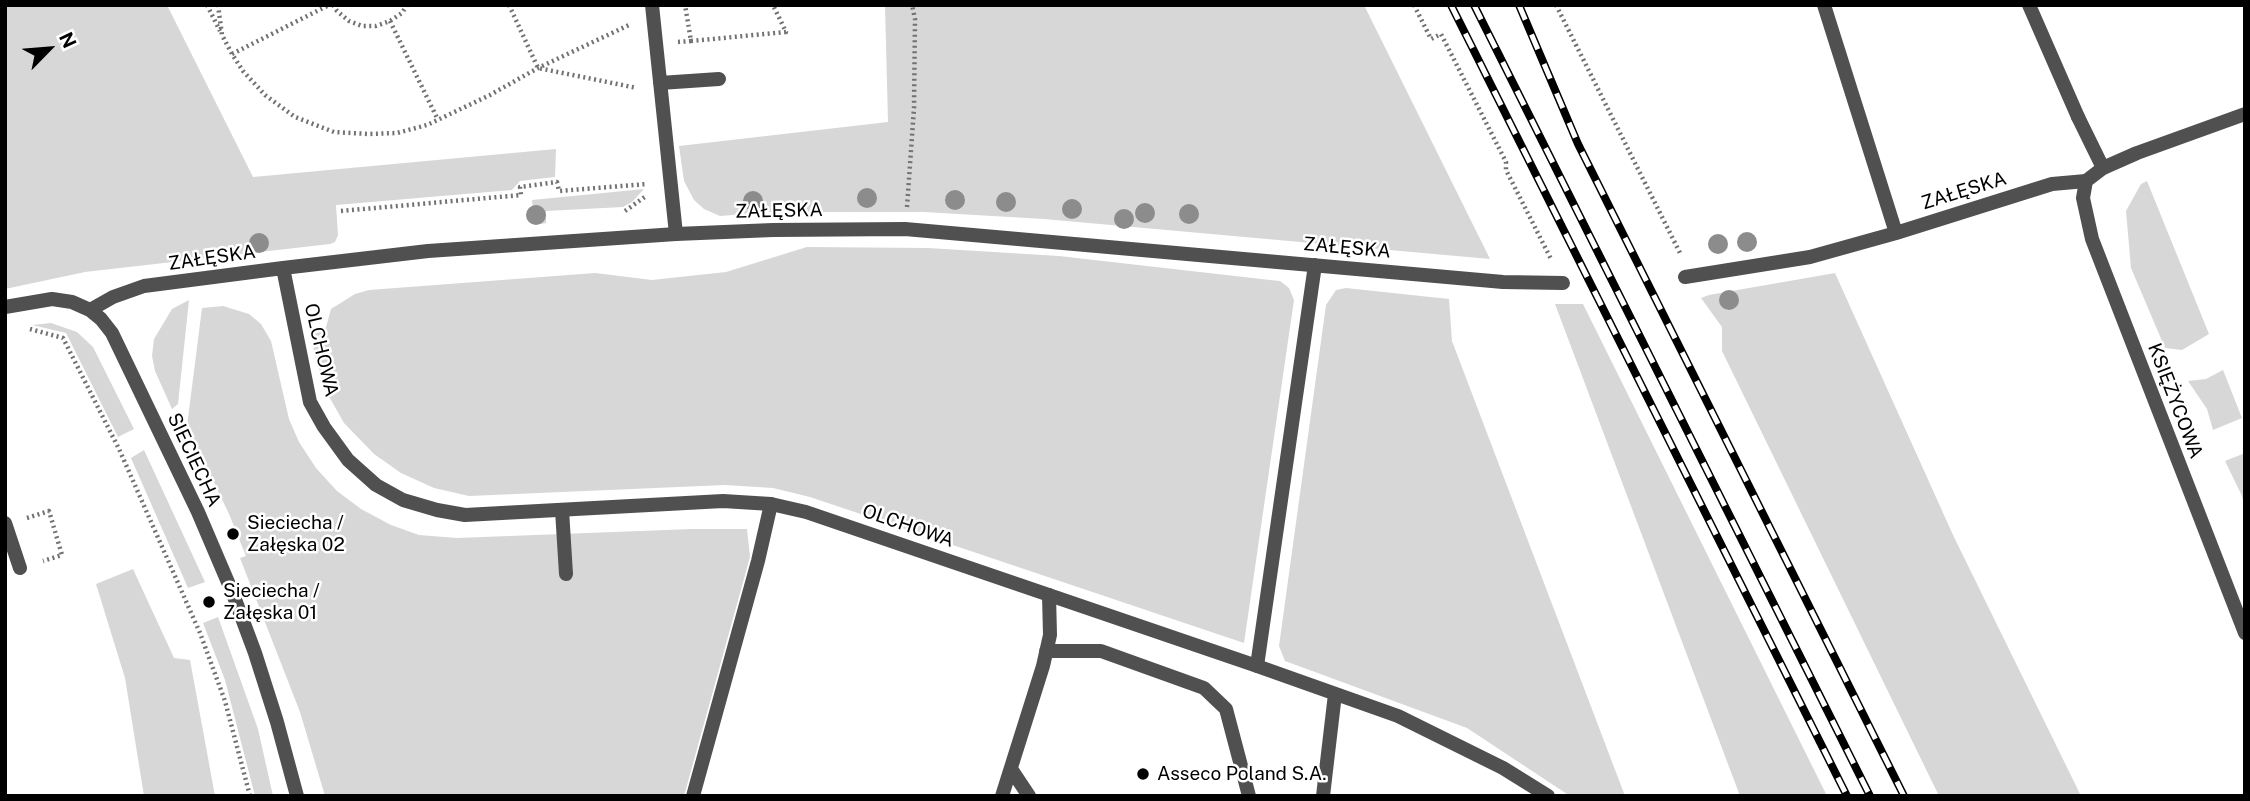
<!DOCTYPE html>
<meta charset="utf-8">
<style>
body{margin:0}
#map{position:relative;width:2250px;height:801px;overflow:hidden;background:#fff;font-family:"Public Sans",sans-serif}
canvas{display:block}
.frame{position:absolute;inset:0;border:7px solid #000;pointer-events:none}
.north{position:absolute;left:14px;top:14px;width:70px;height:70px;-webkit-text-stroke:5px #fff;paint-order:stroke;rotate:65deg;font-size:19px;font-weight:700;line-height:28px;text-align:center;color:#000}
.north::after{content:'';display:block;margin:auto;width:24px;height:32px;background:#000;clip-path:polygon(50% 0,100% 100%,50% 72%,0 100%)}
</style>
<div id="map">
<canvas width="2250" height="801"></canvas>
<div class="frame"></div>
<div class="north">N</div>
</div>
<script>
const g = document.querySelector('canvas').getContext('2d');
g.lineJoin = 'round';
function fill(path, color) { g.fillStyle = color; g.fill(path, 'evenodd'); }
const poly = rows => new Path2D(rows.map(r => 'M' + r).join(''));
function strokePath(path, color, width, dash) { g.strokeStyle = color; g.lineWidth = width; g.lineCap = dash ? 'butt' : 'round'; g.setLineDash(dash || []); g.stroke(path); }
function label(font, color, halo, rows, align = 'center') {
  g.font = font + ' "Public Sans",sans-serif'; g.lineWidth = 5; g.setLineDash([]); g.textBaseline = 'middle'; g.strokeStyle = halo; g.fillStyle = color; for (const [text, x, y, turn = 0] of rows) {
    g.save(); g.translate(x, y); g.rotate((+turn || 0) * Math.PI / 180); g.textAlign = isNaN(turn) ? turn : align; if (halo) g.strokeText(text, 0, 0); g.fillText(text, 0, 0); g.restore();
  }
}
const green = poly([
 [5,5,167,5,253,177,556,149,555,177,520,181,512,190,336,205,338,235,335,242,330,244,85,272,5,289],
 [885,5,1364,5,1490,259,1044,219,924,212,770,212,720,216,704,209,694,200,684,181,679,146,888,122],
 [2147,181,2209,334,2182,350,2165,348,2131,268,2126,211,2141,184],
 [644,189,632,202,623,207,546,211,546,223,541,224,534,218,532,200],
 [807,247,928,248,1059,256,1270,280,1280,281,1289,288,1294,300,1244,643,810,497,773,488,725,485,469,496,434,488,401,473,374,454,344,423,327,393,314,353,313,331,325,331,331,309,355,294,369,290,595,273,652,280,726,272],
 [1835,273,1953,535,2081,796,1939,796,1722,351,1722,327,1701,298,1709,295],
 [1346,288,1449,299,1452,341,1625,796,1570,796,1467,728,1285,661,1279,646,1326,305,1336,290],
 [189,300,178,404,172,409,155,371,152,356,154,339,172,309],
 [1555,304,1583,304,1827,796,1740,796],
 [223,306,249,314,261,324,271,341,289,419,299,442,316,468,337,491,361,509,391,525,419,535,457,538,692,529,747,529,750,557,684,796,325,796,300,712,240,558,246,556,229,514,187,426,202,308],
 [51,323,77,332,93,347,134,429,118,437,66,333,32,325],
 [2223,370,2242,418,2213,430,2207,409,2188,381,2206,379],
 [144,450,205,582,188,588,131,458],
 [2245,453,2245,509,2242,496,2225,461],
 [133,569,174,658,190,660,215,796,144,796,125,678,96,584],
 [218,617,258,729,273,796,255,796,225,680,203,623]
]);
const path = poly([
 [207,5,220,31],
 [218,5,222,35,232,54,243,71,265,95,295,117,334,132,368,134,397,133,427,125,490,95,538,68,629,25],
 [333,5,337,11,349,21,362,26,376,26,390,21,402,13,407,5],
 [509,5,538,68,637,88],
 [1414,5,1431,39,1441,34,1506,162,1506,170,1551,259],
 [1556,5,1681,255],
 [390,21,438,120],
 [691,41,786,32,773,5],
 [678,42,691,41,685,5],
 [232,54,329,5],
 [907,207,914,108,915,19,912,5],
 [341,211,521,195,520,187,557,182,559,191,647,184],
 [625,211,646,196],
 [30,329,63,338,119,449,200,633,225,701,250,796],
 [27,518,49,511,62,555,43,561]
]);
const service = poly([
 [652,5,676,234],
 [1824,5,1896,233],
 [660,83,719,79],
 [2078,117,2103,168],
 [1685,277,1810,257,1896,233,2052,184,2086,181],
 [562,510,566,574],
 [5,523,20,568],
 [1046,651,1101,651,1204,688,1226,709,1249,796],
 [1257,666,1398,716,1503,768,1548,796],
 [1011,769,1029,796],
 [693,796,758,561,771,504],
 [1002,796,1043,666,1050,635,1049,595],
 [1323,796,1335,694]
]);
const minor = poly([
 [2029,5,2078,117],
 [283,268,310,402,324,427,348,460,376,485,403,500,437,510,465,515,723,501,771,504,806,512,1257,666,1315,265],
 [5,307,52,299,72,302,90,310,101,319,112,333,198,512,233,594,255,653,277,722,297,796],
 [90,310,113,297,144,286,283,268,428,251,676,234,773,230,905,229,1503,282,1563,283]
]);
const tertiary = poly([
 [2245,114,2137,153,2103,168,2086,181,2083,198,2092,239,2245,633]
]);
const rail = poly([
 [1451,5,1847,796],
 [1474,5,1870,796],
 [1519,5,1578,144,1904,796]
]);
const trees = [
 [867,198],
 [955,200],
 [753,201],
 [1006,202],
 [1072,209],
 [1145,213],
 [1189,214],
 [536,215],
 [1124,219],
 [1747,242],
 [259,243],
 [1718,244],
 [1729,300]
];
const markers = [
 [233,534,7,"#000"],
 [209,602,7,"#000"],
 [1143,774,7,"#000"]
];
const streetNames = [
 ["ZAŁĘSKA",1964,191,-17],
 ["ZAŁĘSKA",779,211,-1],
 ["ZAŁĘSKA",1347,248,5],
 ["ZAŁĘSKA",212,258,-8],
 ["OLCHOWA",321,350,77],
 ["KSIĘŻYCOWA",2175,401,69],
 ["SIECIECHA",194,460,65],
 ["OLCHOWA",908,526,19]
];
const poiNames = [
 ["Sieciecha /",247,523],
 ["Załęska 02",247,545],
 ["Sieciecha /",223,591],
 ["Załęska 01",223,613],
 ["Asseco Poland S.A.",1157,774]
];
fill(green, '#d7d7d7');
strokePath(path, '#727272', 4.5, [2, 3.5]);
strokePath(service, '#505050', 14);
strokePath(minor, '#505050', 14);
strokePath(tertiary, '#505050', 14);
strokePath(rail, '#000', 8);
strokePath(rail, '#fff', 5, [16]);
g.fillStyle = '#8c8c8c';
for (const [x, y] of trees) { g.beginPath(); g.arc(x, y, 10, 0, 2 * Math.PI); g.fill(); }
for (const [x, y, r, color] of markers) { const dot = new Path2D(); dot.arc(x, y, r, 0, 2 * Math.PI); g.fillStyle = color; g.fill(dot); strokePath(dot, '#fff', 2.5); }
label('19px', '#000', '#fff', streetNames);
label('19px', '#000', '#fff', poiNames, 'left');
</script>
